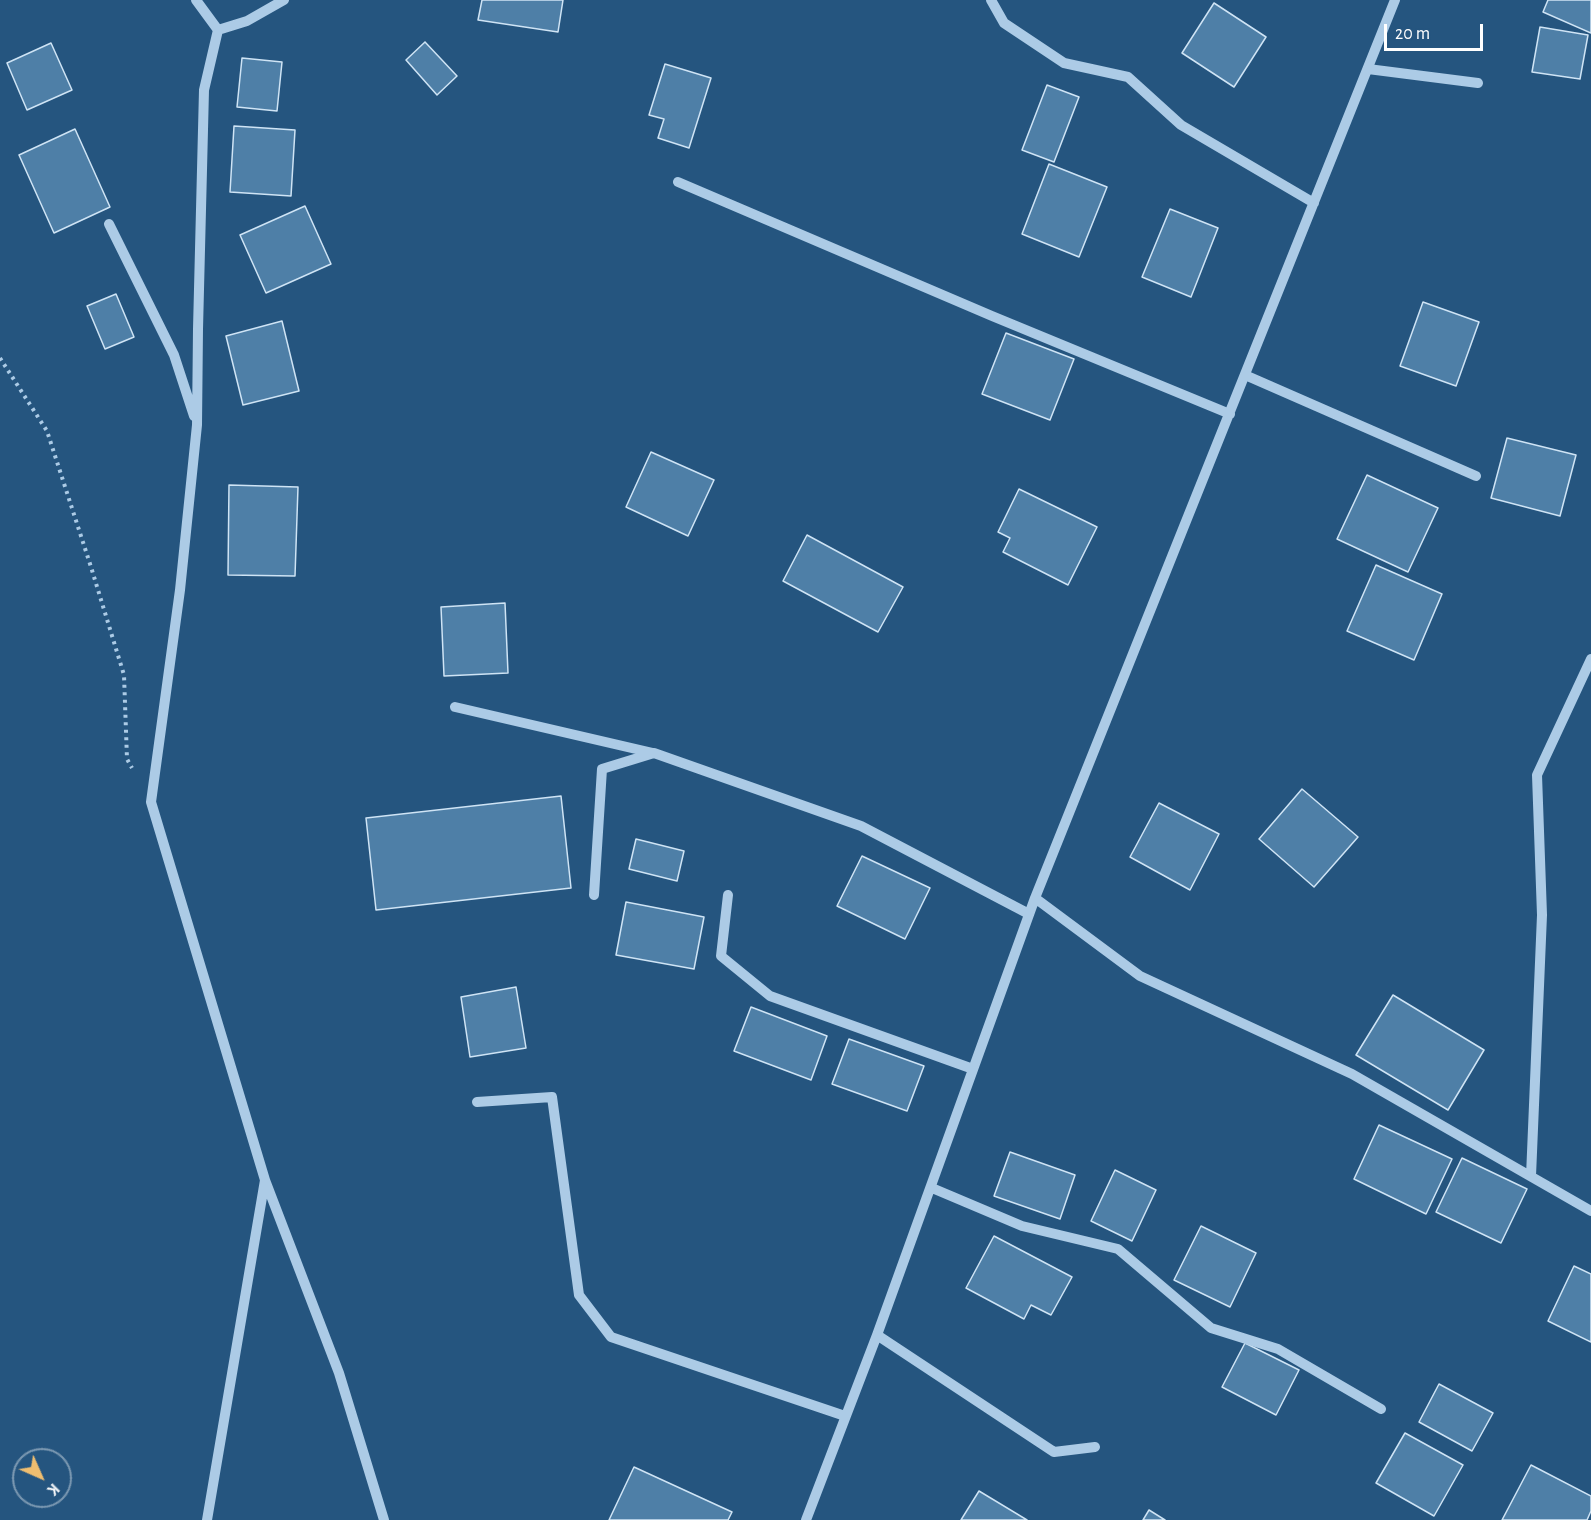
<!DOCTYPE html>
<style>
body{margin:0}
#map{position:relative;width:1591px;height:1520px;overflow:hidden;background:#25557f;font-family:"Alegreya Sans",sans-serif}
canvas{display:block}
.north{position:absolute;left:12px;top:1448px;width:60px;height:60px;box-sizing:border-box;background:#25557f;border:2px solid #7c99b2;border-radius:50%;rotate:135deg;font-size:16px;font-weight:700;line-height:24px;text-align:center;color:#fff}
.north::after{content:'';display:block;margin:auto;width:21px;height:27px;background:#efbe70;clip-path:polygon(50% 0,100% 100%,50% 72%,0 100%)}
.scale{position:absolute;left:1384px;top:24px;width:99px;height:27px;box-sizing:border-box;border:3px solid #fff;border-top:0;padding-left:8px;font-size:18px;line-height:21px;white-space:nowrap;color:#fff;-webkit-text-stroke:4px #25557f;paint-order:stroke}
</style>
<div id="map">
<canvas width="1591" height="1520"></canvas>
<div class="north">K</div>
<div class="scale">20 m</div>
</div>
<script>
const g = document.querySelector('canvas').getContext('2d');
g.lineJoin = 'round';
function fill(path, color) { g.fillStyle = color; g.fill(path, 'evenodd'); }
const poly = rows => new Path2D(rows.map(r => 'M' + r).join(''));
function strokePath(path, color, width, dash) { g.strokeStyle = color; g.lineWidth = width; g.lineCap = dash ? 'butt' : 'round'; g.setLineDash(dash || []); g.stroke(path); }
const building = poly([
 [482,0,563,0,558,32,478,20,482,0],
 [1548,0,1591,0,1591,33,1543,12,1548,0],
 [1214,3,1266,37,1234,87,1182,53,1214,3],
 [1540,27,1588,35,1580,79,1532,72,1540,27],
 [425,42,457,76,437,95,406,60,425,42],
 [51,43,72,90,27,110,7,63,51,43],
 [242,58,282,62,277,111,237,107,242,58],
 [665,64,711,78,689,148,658,138,664,119,649,115,665,64],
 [1047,85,1079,97,1054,162,1022,150,1047,85],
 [234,126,295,130,291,196,230,192,234,126],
 [75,129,110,207,54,233,19,155,75,129],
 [1049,164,1107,187,1079,257,1022,234,1049,164],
 [305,206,331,264,266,293,240,235,305,206],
 [1170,209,1218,228,1191,297,1142,277,1170,209],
 [116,294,134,337,105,349,87,306,116,294],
 [1423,302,1479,322,1456,386,1400,366,1423,302],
 [282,321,299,391,243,405,226,336,282,321],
 [1006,333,1074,359,1050,420,982,394,1006,333],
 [1507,438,1576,455,1560,516,1491,498,1507,438],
 [651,452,714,480,688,536,626,507,651,452],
 [1367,475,1438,508,1408,572,1337,539,1367,475],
 [229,485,298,487,295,576,228,575,229,485],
 [1019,489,1097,527,1068,585,1003,552,1010,538,998,532,1019,489],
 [807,535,903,587,878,632,783,581,807,535],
 [1376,565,1442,594,1414,660,1347,631,1376,565],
 [505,603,508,673,444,676,441,607,505,603],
 [1302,789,1358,837,1314,887,1259,839,1302,789],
 [561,796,571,888,376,910,366,818,561,796],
 [1159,803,1219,834,1190,890,1130,857,1159,803],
 [636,839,684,851,677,881,629,869,636,839],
 [862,856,930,888,905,939,837,906,862,856],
 [626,902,704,917,694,969,616,955,626,902],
 [516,987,526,1048,470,1057,461,997,516,987],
 [1393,995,1484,1050,1448,1110,1356,1055,1393,995],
 [751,1007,827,1036,811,1080,734,1051,751,1007],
 [849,1039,924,1066,907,1111,832,1084,849,1039],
 [1379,1125,1452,1159,1426,1214,1354,1179,1379,1125],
 [1010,1152,1075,1175,1060,1219,994,1196,1010,1152],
 [1462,1158,1527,1189,1501,1243,1436,1212,1462,1158],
 [1115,1170,1156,1190,1132,1241,1091,1221,1115,1170],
 [1201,1226,1256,1253,1230,1307,1174,1280,1201,1226],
 [994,1236,1072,1277,1051,1315,1031,1305,1024,1319,966,1288,994,1236],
 [1574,1266,1591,1274,1591,1342,1548,1321,1574,1266],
 [1245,1343,1299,1370,1276,1415,1222,1387,1245,1343],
 [1439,1384,1493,1413,1472,1451,1419,1422,1439,1384],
 [1405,1433,1463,1465,1434,1516,1376,1483,1405,1433],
 [1531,1465,1591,1496,1591,1511,1587,1520,1502,1520,1531,1465],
 [634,1467,732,1512,728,1520,609,1520,634,1467],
 [979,1491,1027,1520,961,1520,979,1491],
 [1149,1510,1165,1520,1143,1520,1149,1510]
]);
const path = poly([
 [0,358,47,431,91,567,124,675,127,759,132,768]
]);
const minor = poly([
 [196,0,218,30],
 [284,0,247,21,218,30,204,90,198,329,197,425,180,590,151,802,265,1180,339,1373,384,1520],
 [991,0,1004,23,1064,63,1128,77,1181,125,1314,203],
 [1368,69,1478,83],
 [678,182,992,316,1230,414],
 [109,224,174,355,194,416],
 [1245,375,1476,476],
 [455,707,653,753],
 [594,895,602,769,654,753,861,826,1029,914],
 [728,895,721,956,770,996,973,1069],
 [1035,898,1140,976,1352,1074,1591,1211],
 [477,1102,552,1097,579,1295,611,1337,845,1416],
 [1531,1176,1542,915,1537,775,1591,659],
 [932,1188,1022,1226,1118,1249,1211,1328,1278,1349,1381,1409],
 [877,1335,1054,1452,1095,1447],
 [207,1520,265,1180],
 [806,1520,877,1335,1035,898,1395,0]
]);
fill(building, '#4e7fa7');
strokePath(building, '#cfe4f5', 1.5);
strokePath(path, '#accbe6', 4, [3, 4.5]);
strokePath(minor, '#accbe6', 10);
</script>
